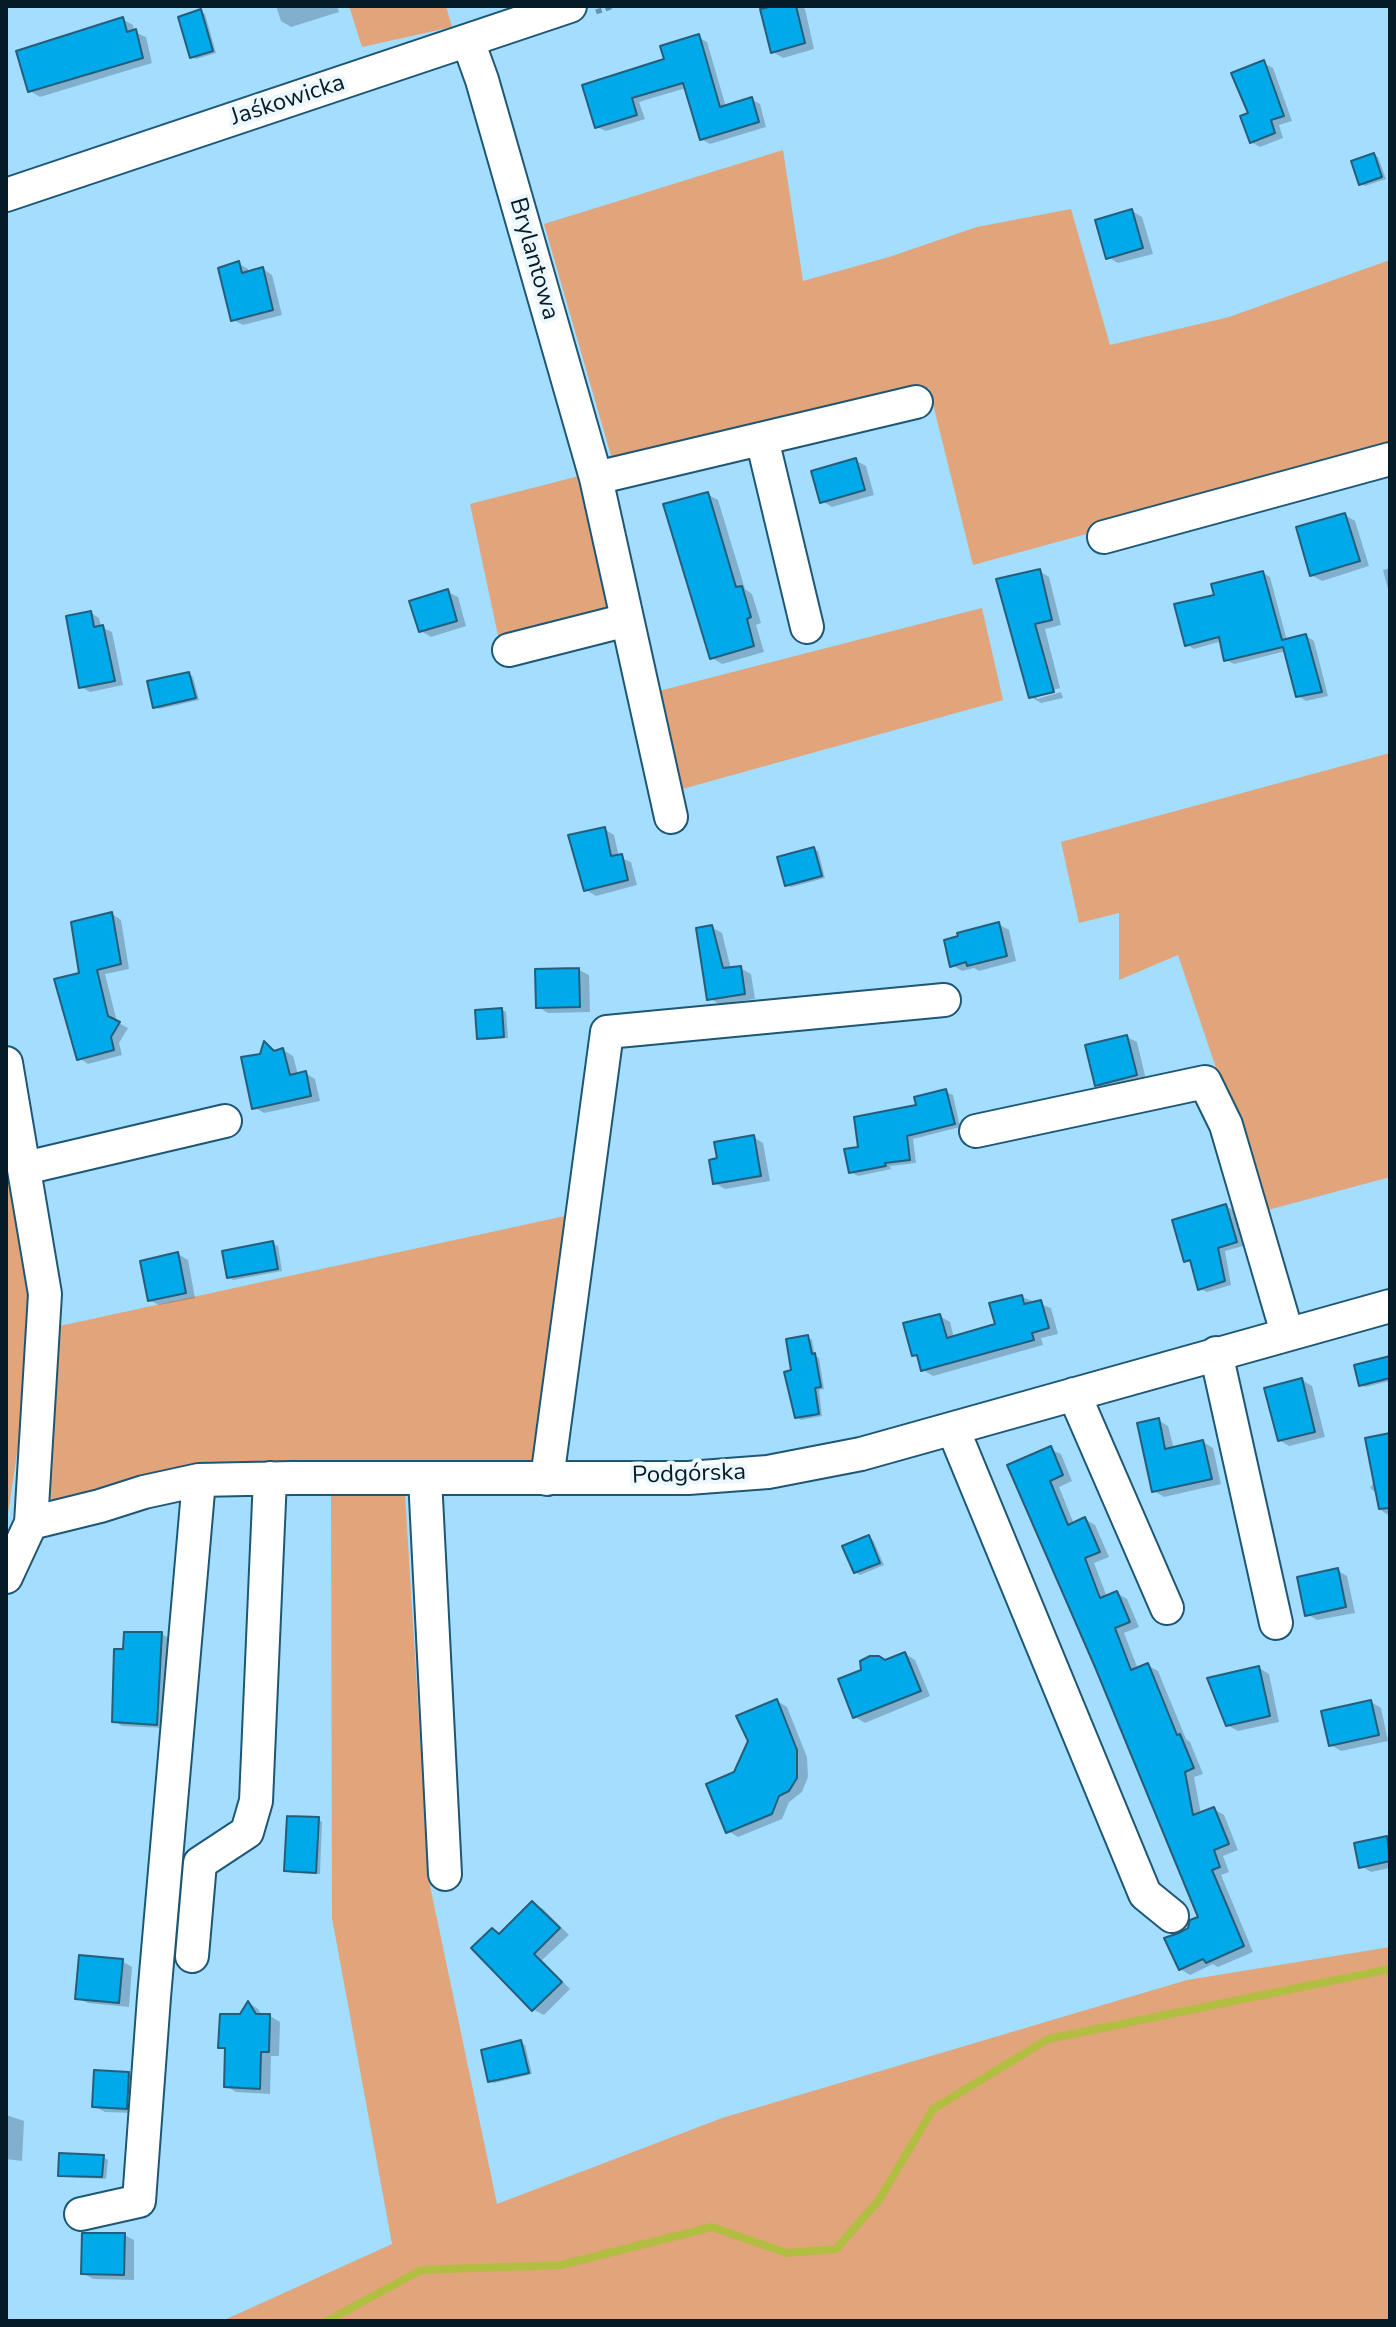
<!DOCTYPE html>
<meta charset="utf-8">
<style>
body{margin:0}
#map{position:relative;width:1396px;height:2327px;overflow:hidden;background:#a3ddff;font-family:"Nunito Sans",sans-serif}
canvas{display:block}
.frame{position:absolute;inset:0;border:8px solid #051c28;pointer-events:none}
</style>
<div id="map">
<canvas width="1396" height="2327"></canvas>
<div class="frame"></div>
</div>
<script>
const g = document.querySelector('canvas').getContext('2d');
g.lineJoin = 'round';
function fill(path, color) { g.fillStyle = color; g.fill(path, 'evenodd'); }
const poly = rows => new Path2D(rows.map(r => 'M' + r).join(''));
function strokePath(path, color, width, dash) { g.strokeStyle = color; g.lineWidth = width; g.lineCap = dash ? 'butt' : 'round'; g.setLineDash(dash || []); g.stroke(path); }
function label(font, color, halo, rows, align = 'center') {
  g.font = font + ' "Nunito Sans",sans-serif'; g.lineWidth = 8; g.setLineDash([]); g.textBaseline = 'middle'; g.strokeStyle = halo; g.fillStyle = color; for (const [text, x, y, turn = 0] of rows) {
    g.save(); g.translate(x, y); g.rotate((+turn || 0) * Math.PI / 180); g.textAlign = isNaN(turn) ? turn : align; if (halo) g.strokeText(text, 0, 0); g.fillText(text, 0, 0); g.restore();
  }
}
const green = poly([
 [349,6,446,6,452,27,362,47],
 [783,150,803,281,889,257,977,227,1071,209,1110,345,1229,317,1390,260,1390,451,973,565,929,388,614,466,544,224],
 [579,476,615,612,499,640,470,504],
 [982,608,1003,700,675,791,651,693],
 [1390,753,1390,1177,1264,1211,1178,955,1119,980,1119,913,1079,923,1061,842],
 [6,1149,29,1307,18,1446,6,1527],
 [565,1216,540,1465,73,1502,44,1498,55,1327],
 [331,1493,405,1495,429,1881,497,2204,722,2118,1187,1980,1390,1947,1390,2321,222,2321,392,2244,332,1918]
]);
const shadow = poly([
 [276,6,337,6,339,12,291,27,281,21],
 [783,6,799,6,805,9,814,49,783,58,773,52],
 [200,12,205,14,216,53,196,59,192,56],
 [122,19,133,25,134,32,146,37,152,63,40,97,30,91,96,29,95,26],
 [698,37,707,42,726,107,751,99,760,104,766,127,710,144,701,139,686,88,639,102,645,119,606,131,597,127],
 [1263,63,1273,68,1292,121,1279,125,1283,138,1260,147,1251,142,1250,114],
 [1374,155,1378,157,1386,179,1365,186,1360,183],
 [1132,211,1142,217,1153,254,1118,263,1108,257],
 [238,263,248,269,249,273,263,269,272,275,282,315,243,325,233,320],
 [855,460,866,466,874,495,832,507,822,501],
 [707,494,718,500,745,589,752,594,761,623,756,625,764,652,722,664,712,658],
 [1345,515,1355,521,1369,566,1322,581,1311,575],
 [1390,568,1390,597,1383,570],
 [1039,571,1049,577,1061,625,1045,629,1060,688,1037,695,1037,699,1061,692,1063,698,1041,703,1031,697,998,581],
 [1263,573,1270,577,1287,641,1306,636,1314,641,1328,696,1306,701,1298,696,1286,651,1234,664,1226,660,1222,641,1194,649,1186,644],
 [448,592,458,597,466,626,431,637,421,631],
 [91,613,99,618,101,627,112,632,123,685,90,692,81,687],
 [189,674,193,677,199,700,159,709,155,707],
 [604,829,614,835,619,857,631,862,637,885,596,896,586,890],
 [814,849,818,851,825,878,791,887,786,885],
 [112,914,121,920,129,969,105,974,117,1022,128,1028,119,1043,122,1055,88,1064,79,1058,82,974],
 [998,924,1009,930,1016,961,979,971,974,968,962,971,952,965],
 [711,927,722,933,731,969,740,968,751,974,755,999,719,1004,709,998],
 [579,970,589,975,590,1012,548,1013,538,1007],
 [502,1010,506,1012,508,1038,483,1040,479,1038],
 [1127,1037,1137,1042,1146,1080,1107,1090,1097,1085],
 [265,1043,278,1052,283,1050,293,1056,298,1075,305,1073,315,1079,320,1101,264,1113,254,1107],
 [946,1092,953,1095,960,1127,913,1139,916,1163,890,1166,891,1169,858,1176,851,1172,860,1148,919,1107],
 [753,1137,763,1143,770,1181,725,1189,715,1183,719,1160],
 [1225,1206,1233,1210,1243,1246,1225,1251,1231,1285,1207,1292,1199,1288,1193,1264,1186,1260],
 [273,1244,278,1246,282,1271,233,1280,229,1277],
 [178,1254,188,1260,195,1298,159,1305,149,1300],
 [1022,1297,1051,1308,1058,1334,1041,1338,1043,1345,933,1376,923,1370,920,1358,914,1355,940,1316,950,1322,954,1338,997,1325],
 [807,1337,812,1340,815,1356,819,1358,824,1389,819,1390,822,1416,801,1420,797,1417,793,1372],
 [1390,1361,1390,1381,1365,1387,1361,1385],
 [1302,1380,1312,1386,1325,1437,1289,1446,1279,1440],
 [1158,1420,1168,1426,1174,1449,1203,1442,1213,1448,1221,1484,1164,1497,1154,1491],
 [1390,1435,1390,1516,1382,1511,1379,1495,1370,1488,1375,1480],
 [1050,1449,1061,1454,1072,1481,1059,1487,1074,1524,1085,1519,1095,1525,1109,1557,1094,1563,1107,1597,1117,1593,1127,1599,1139,1627,1124,1633,1138,1669,1147,1665,1158,1671,1186,1739,1190,1742,1203,1774,1194,1777,1201,1814,1214,1809,1224,1815,1238,1850,1223,1856,1229,1872,1221,1875,1253,1952,1218,1967,1213,1964,1190,1975,1180,1969,1188,1930,1200,1918,1097,1667,1010,1466],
 [869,1537,873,1540,884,1565,860,1575,855,1572],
 [1337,1570,1347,1576,1355,1613,1317,1620,1307,1614],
 [162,1634,170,1639,165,1728,122,1726,114,1721,125,1651],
 [905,1654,915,1660,930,1696,865,1723,855,1717,886,1662],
 [1259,1668,1269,1674,1279,1722,1238,1731,1227,1725],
 [777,1701,787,1707,807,1757,808,1777,802,1792,789,1802,782,1819,738,1837,728,1831,735,1773],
 [1371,1702,1381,1708,1388,1741,1341,1751,1331,1745],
 [318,1819,322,1822,320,1874,291,1873,286,1870],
 [1387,1838,1390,1839,1390,1868,1371,1872,1361,1866],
 [533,1903,543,1909,569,1935,542,1960,570,1989,544,2015,534,2010,474,1948,500,1935],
 [122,1961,132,1967,129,2007,88,2003,77,1998],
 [249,2003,258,2009,262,2016,270,2016,280,2022,279,2056,271,2056,270,2094,236,2092,226,2086,227,2050,220,2046],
 [521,2043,525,2045,532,2074,494,2083,490,2081],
 [128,2074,139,2079,136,2113,105,2112,94,2106],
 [6,2115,24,2121,22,2161,6,2159],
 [103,2157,108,2160,106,2179,65,2177,60,2175],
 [124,2235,134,2240,134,2280,93,2279,83,2273]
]);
const stream = poly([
 [327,2321,421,2270,561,2265,712,2227,787,2253,836,2249,879,2200,933,2109,1048,2039,1390,1969]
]);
const building = poly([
 [774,6,796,6,805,43,771,53,760,9,774,6],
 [201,9,213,51,190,58,178,17,201,9],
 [123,17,127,32,136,29,143,58,28,92,16,51,123,17],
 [699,34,720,107,752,97,759,122,700,140,683,83,632,98,637,115,595,128,582,85,664,59,660,46,699,34],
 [1264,60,1284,116,1271,120,1275,133,1250,143,1240,116,1248,113,1231,73,1264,60],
 [1374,153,1382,177,1359,185,1351,161,1374,153],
 [1132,209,1143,248,1106,259,1095,220,1132,209],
 [239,261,242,273,263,267,273,310,231,321,218,268,239,261],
 [856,458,865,490,820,503,811,471,856,458],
 [708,492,736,587,742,586,751,617,747,619,754,646,710,659,663,504,708,492],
 [1345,513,1360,561,1310,576,1296,527,1345,513],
 [1040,569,1052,620,1035,624,1054,692,1029,698,996,579,1040,569],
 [1263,571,1282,640,1306,634,1322,692,1296,697,1283,647,1224,661,1219,637,1185,646,1174,604,1214,595,1211,584,1263,571],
 [448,589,457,621,419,632,409,601,448,589],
 [91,611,94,627,103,625,115,681,79,688,66,616,91,611],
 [189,672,196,698,153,708,147,681,189,672],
 [605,827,611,856,622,854,628,880,584,891,568,835,605,827],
 [814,847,822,876,785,886,777,857,814,847],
 [112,912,121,964,97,970,108,1016,120,1022,111,1037,114,1050,77,1060,54,979,79,973,71,922,112,912],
 [999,922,1007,956,967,966,966,962,950,967,944,940,958,936,957,933,999,922],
 [712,925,723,968,741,966,745,994,707,1000,696,928,712,925],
 [579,968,580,1007,536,1008,535,969,579,968],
 [502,1008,504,1037,477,1039,475,1010,502,1008],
 [1127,1035,1137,1075,1095,1086,1085,1045,1127,1035],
 [264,1041,274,1051,283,1048,290,1075,306,1071,311,1096,252,1109,241,1057,260,1054,264,1041],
 [946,1089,955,1124,907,1136,910,1160,885,1163,886,1166,849,1173,844,1149,858,1147,854,1117,916,1105,914,1097,946,1089],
 [754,1135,761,1176,713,1184,709,1160,717,1158,714,1142,754,1135],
 [1226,1204,1237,1242,1218,1248,1225,1281,1198,1290,1190,1260,1184,1262,1172,1220,1226,1204],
 [273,1241,278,1269,227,1278,222,1251,273,1241],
 [178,1252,186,1293,148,1301,140,1261,178,1252],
 [1022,1295,1024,1304,1041,1300,1049,1328,1032,1333,1034,1340,921,1371,917,1355,912,1356,903,1323,940,1314,947,1338,995,1324,989,1303,1022,1295],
 [808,1335,812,1354,815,1353,821,1387,815,1388,819,1414,795,1418,784,1372,791,1370,786,1339,808,1335],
 [1390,1356,1390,1378,1359,1386,1354,1365,1390,1356],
 [1302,1378,1315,1432,1278,1441,1264,1388,1302,1378],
 [1159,1418,1165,1449,1203,1440,1212,1479,1152,1492,1137,1423,1159,1418],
 [1390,1433,1390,1508,1379,1509,1365,1438,1390,1433],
 [1051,1446,1063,1475,1050,1481,1068,1525,1085,1517,1100,1552,1085,1558,1100,1598,1117,1591,1130,1622,1115,1628,1131,1670,1148,1663,1177,1735,1180,1734,1194,1768,1185,1772,1193,1815,1214,1807,1229,1844,1214,1850,1220,1867,1212,1870,1244,1946,1206,1963,1203,1959,1179,1970,1164,1938,1179,1933,1188,1928,1190,1920,1198,1917,1095,1667,1007,1465,1051,1446],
 [869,1535,880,1563,854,1573,842,1546,869,1535],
 [1338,1568,1346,1607,1305,1616,1297,1577,1338,1568],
 [124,1632,162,1632,157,1725,112,1722,114,1649,123,1649,124,1632],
 [905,1652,921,1691,853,1718,838,1679,861,1670,860,1661,870,1656,879,1656,885,1660,905,1652],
 [1259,1666,1270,1716,1226,1726,1207,1678,1259,1666],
 [777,1699,797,1750,797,1778,789,1791,779,1796,772,1814,726,1833,706,1784,734,1772,748,1741,736,1716,777,1699],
 [1371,1700,1379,1735,1329,1746,1321,1711,1371,1700],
 [287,1816,319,1817,316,1873,284,1871,287,1816],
 [1387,1836,1390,1861,1359,1868,1354,1843,1387,1836],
 [532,1901,560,1928,534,1954,562,1982,532,2011,471,1948,492,1928,499,1934,532,1901],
 [79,1955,123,1959,119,2003,75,1999,79,1955],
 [248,2001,256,2014,270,2014,269,2052,261,2052,260,2089,224,2087,225,2048,218,2048,220,2014,240,2014,248,2001],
 [521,2040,529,2073,488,2082,481,2050,521,2040],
 [94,2070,129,2072,127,2109,92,2107,94,2070],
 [59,2153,104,2155,102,2177,58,2176,59,2153],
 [82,2233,125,2233,124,2275,81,2274,82,2233]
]);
const path = poly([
 [596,12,614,6]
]);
const minor = poly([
 [468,41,482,80,596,478,671,817],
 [6,195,570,6],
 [762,439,807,627],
 [596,478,916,402],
 [1104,537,1390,459],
 [509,650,627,620],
 [6,1063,45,1294,31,1523,6,1577],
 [976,1131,1205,1082,1226,1125,1287,1333],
 [25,1168,225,1121],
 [1216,1353,1276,1623],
 [1074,1394,1167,1608],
 [953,1429,1145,1894,1172,1916],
 [425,1478,445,1874],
 [547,1479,607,1032,944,1000],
 [31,1523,100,1506,144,1492,199,1480,292,1478,688,1478,768,1472,861,1454,1390,1306],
 [192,1956,200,1863,247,1832,256,1801,270,1478],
 [81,2214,139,2201,154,1997,199,1480]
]);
const streetNames = [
 ["Jaśkowicka",288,101,-18],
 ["Brylantowa",533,259,74],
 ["Podgórska",689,1475,-2]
];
fill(green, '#e2a47b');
fill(shadow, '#0003');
strokePath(stream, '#b2be41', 8);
fill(building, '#00aaea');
strokePath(building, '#255e7b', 2);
strokePath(minor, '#1e5774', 36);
strokePath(path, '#6794ad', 5, [6, 4]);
strokePath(minor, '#fff', 32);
label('24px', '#051c28', '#ecf7fe', streetNames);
</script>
